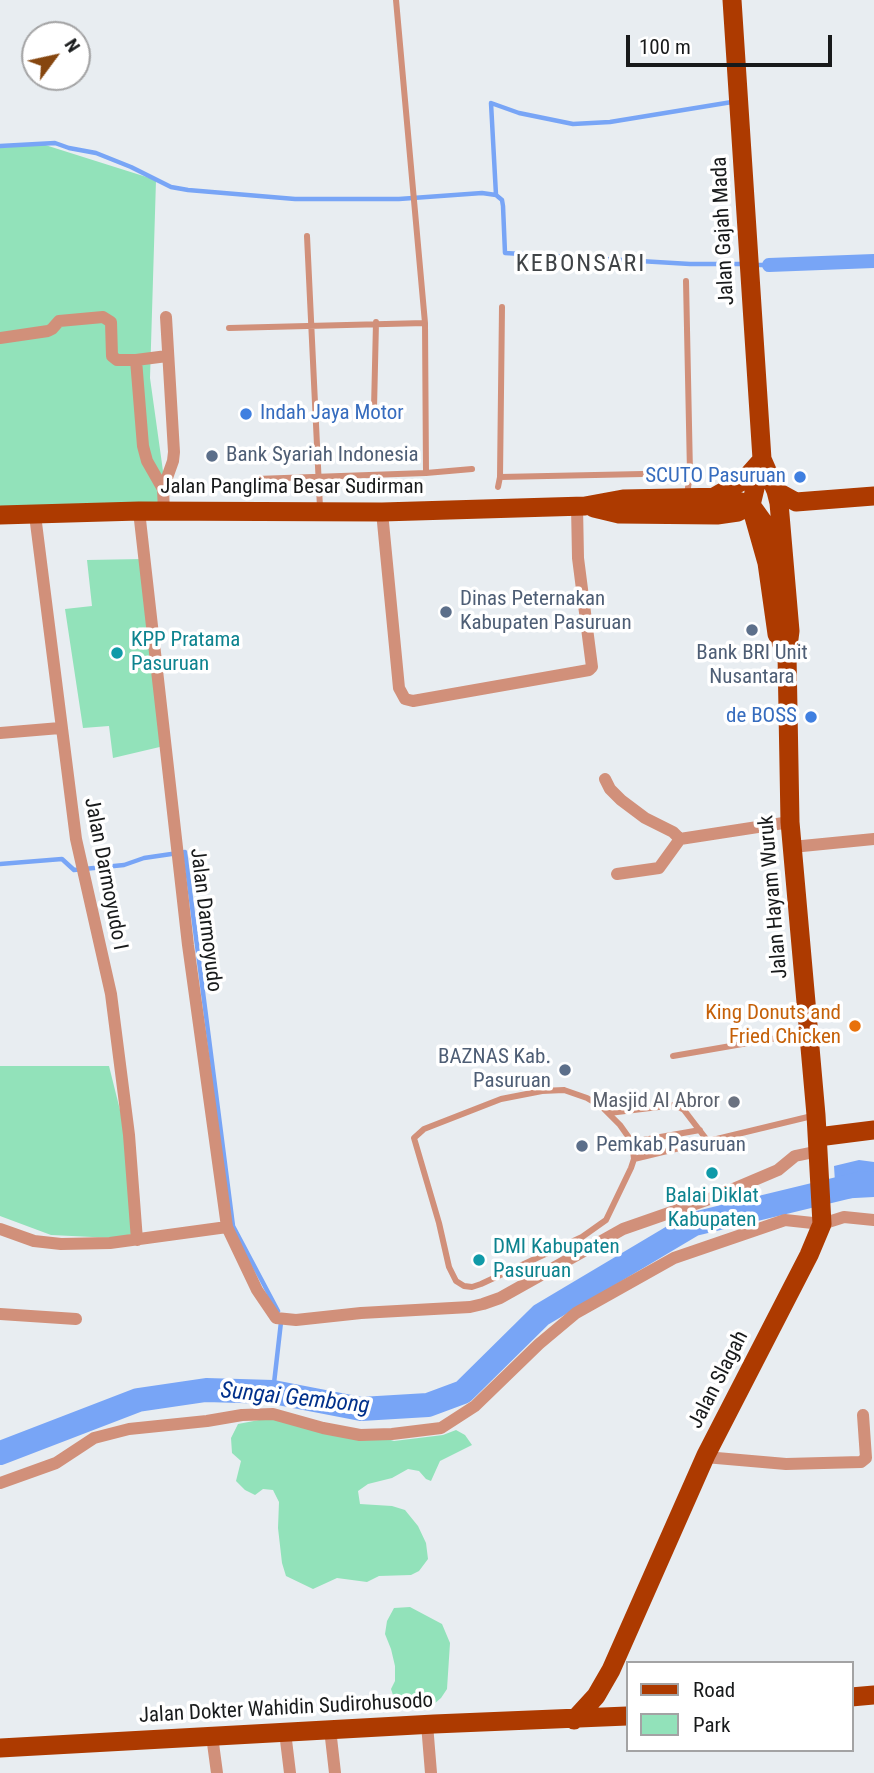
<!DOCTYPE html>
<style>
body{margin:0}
#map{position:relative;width:874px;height:1773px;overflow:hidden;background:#e8edf1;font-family:"Roboto Condensed",sans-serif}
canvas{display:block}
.legend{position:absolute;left:626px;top:1661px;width:228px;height:91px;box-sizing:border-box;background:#fff;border:2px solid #a3a3a4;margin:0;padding:9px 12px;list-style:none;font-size:21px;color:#181a1b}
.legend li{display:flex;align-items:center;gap:14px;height:35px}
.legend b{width:35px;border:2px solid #a3a3a4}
.north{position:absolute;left:21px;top:21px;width:70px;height:70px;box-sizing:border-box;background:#fff;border:2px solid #a3a3a4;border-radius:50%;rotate:57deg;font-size:19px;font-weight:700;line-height:28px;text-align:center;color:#181a1b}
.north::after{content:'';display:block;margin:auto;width:24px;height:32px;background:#86460f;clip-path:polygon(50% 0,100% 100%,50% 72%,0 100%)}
.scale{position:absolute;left:626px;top:35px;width:206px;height:32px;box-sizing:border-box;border:4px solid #181a1b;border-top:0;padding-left:9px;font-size:21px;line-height:24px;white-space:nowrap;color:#181a1b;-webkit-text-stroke:5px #fff;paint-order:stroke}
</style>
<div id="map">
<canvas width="874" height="1773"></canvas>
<ul class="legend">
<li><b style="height:9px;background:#ad3a00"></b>Road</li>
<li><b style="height:19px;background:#92e2ba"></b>Park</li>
</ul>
<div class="north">N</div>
<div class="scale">100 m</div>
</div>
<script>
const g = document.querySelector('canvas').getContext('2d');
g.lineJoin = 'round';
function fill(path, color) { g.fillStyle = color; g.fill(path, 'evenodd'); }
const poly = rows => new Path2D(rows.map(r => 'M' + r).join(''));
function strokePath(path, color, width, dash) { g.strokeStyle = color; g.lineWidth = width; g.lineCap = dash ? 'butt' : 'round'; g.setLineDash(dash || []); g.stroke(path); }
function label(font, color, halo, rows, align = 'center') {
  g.font = font + ' "Roboto Condensed",sans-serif'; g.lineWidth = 7; g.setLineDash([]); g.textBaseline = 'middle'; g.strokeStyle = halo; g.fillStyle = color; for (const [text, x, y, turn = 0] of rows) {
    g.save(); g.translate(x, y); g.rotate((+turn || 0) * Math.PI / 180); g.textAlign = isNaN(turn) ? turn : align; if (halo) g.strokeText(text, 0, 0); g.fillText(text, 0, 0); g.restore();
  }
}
const green = poly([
 [42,144,156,180,150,378,169,514,0,514,0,148],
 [143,559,164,746,113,758,109,726,83,728,65,609,92,606,87,560],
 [0,1066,109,1066,126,1134,133,1234,113,1238,51,1235,0,1216],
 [259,1420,281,1420,362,1431,394,1441,443,1435,456,1430,465,1435,472,1445,440,1461,431,1481,426,1479,419,1471,408,1469,392,1478,368,1484,358,1491,360,1504,392,1506,405,1510,418,1526,426,1543,428,1559,419,1571,411,1575,379,1576,367,1582,337,1578,313,1589,286,1576,282,1563,278,1528,279,1502,273,1490,263,1489,255,1495,245,1490,236,1481,241,1461,232,1453,231,1438,238,1424],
 [410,1607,442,1624,450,1643,447,1689,441,1698,427,1710,408,1706,394,1698,391,1689,395,1681,395,1666,391,1649,385,1634,387,1621,394,1608]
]);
const water = poly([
 [859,1160,874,1162,874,1197,836,1199,834,1166]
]);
const stream = poly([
 [0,146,55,143,69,148,96,153,131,167,171,187,188,190,295,199,399,199,482,193,496,195,502,200,503,206,505,253,690,264,745,264],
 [496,195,491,103,519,113,573,124,610,122,732,102],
 [754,265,769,265],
 [0,864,62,859,74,870,124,865,144,858,185,852,233,1226,278,1311],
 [273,1392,281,1322]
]);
const canal = poly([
 [769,265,874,261]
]);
const river = poly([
 [0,1453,138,1400,206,1390,273,1392,361,1409,428,1405,463,1392,541,1315,694,1224,863,1183,874,1184]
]);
const lane = poly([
 [396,0,425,323,426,473],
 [307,236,320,508],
 [229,328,425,323],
 [374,409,376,322],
 [500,477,690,473,686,281],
 [256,479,426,473,472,469],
 [498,487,500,477,502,307],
 [687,495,690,473],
 [673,1056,806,1033],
 [564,1090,587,1098,602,1107,620,1125,632,1142,634,1159,631,1168,606,1220,582,1237,481,1284,472,1287,464,1286,456,1281,449,1267,439,1223,414,1138,424,1129,501,1099,542,1091,564,1090],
 [609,1113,675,1105,684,1110,707,1140],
 [632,1142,700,1130],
 [634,1159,812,1116]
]);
const street = poly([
 [0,338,48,331,52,329,59,321,103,317,111,322,112,356,117,360,136,360,143,446,147,461,163,489,164,512],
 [136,360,167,356],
 [163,489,173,461,174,452,166,317],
 [139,511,188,945,227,1227,257,1290,276,1318,296,1320,361,1313,470,1307,483,1304,500,1298,623,1229,712,1198,778,1170,795,1156,819,1151],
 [382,512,399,688,405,699,413,701,589,670,592,667,578,558,577,506],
 [35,515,76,839,111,994,129,1135,137,1240],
 [0,733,60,728],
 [605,779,610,789,621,800,645,818,673,832,680,839,790,822],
 [792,847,874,839],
 [617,874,659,868,680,839],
 [0,1229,34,1241,61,1244,110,1243,227,1227],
 [0,1314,76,1319],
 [705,1457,786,1464,861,1462,866,1458,863,1415],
 [0,1483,56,1463,94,1438,129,1429,207,1421,242,1415,273,1414,323,1428,360,1435,392,1434,441,1428,475,1406,539,1344,576,1313,674,1258,785,1220,822,1224,844,1217,874,1220],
 [427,1724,431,1773],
 [330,1729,335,1773],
 [285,1732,290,1773],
 [212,1736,217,1773]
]);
const primary = poly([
 [732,0,762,459,751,505],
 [776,491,796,502,874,496],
 [714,497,744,480,760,462],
 [594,508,619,514,717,515,738,512,751,505],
 [0,515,139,511,382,512,585,506,623,499,725,497,751,505,779,544],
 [754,517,767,563,777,634,786,653],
 [818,1137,874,1130],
 [851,1697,874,1695],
 [574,1720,596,1696,611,1670,706,1455,809,1255,822,1224,816,1115,790,822,787,654,790,631,779,503,776,491,762,459],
 [0,1748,434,1724,627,1716]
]);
const markers = [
 [246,414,7,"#3f7fe0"],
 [212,456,7,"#5c6f8a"],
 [800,477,7,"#3f7fe0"],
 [446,612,7,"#5c6f8a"],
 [752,630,7,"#5c6f8a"],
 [117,653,7,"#0f9aa8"],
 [811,717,7,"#3f7fe0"],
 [855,1026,7,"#e8710a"],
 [565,1070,7,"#5c6f8a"],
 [734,1102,7,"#6b7280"],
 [582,1146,7,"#5c6f8a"],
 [712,1173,7,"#0f9aa8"],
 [479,1260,7,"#0f9aa8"]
];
const streetNames = [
 ["Jalan Gajah Mada",724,231,-93],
 ["Jalan Panglima Besar Sudirman",292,488],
 ["Jalan Darmoyudo I",105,874,79],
 ["Jalan Hayam Wuruk",774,897,-95],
 ["Jalan Darmoyudo",205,920,83],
 ["Jalan Slagah",719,1380,-63],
 ["Jalan Dokter Wahidin Sudirohusodo",286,1709,-3]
];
const shopNames = [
 ["Indah Jaya Motor",260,414,"left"],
 ["SCUTO Pasuruan",786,477],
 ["de BOSS",797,717]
];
const serviceNames = [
 ["Bank Syariah Indonesia",226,456],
 ["Dinas Peternakan",460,600],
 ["Kabupaten Pasuruan",460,624],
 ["Bank BRI Unit",752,654,"center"],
 ["Nusantara",752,678,"center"],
 ["BAZNAS Kab.",551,1058,"right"],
 ["Pasuruan",551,1082,"right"],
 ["Pemkab Pasuruan",596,1146]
];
const cultureNames = [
 ["KPP Pratama",131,641],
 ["Pasuruan",131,665],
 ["Balai Diklat",712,1197,"center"],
 ["Kabupaten",712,1221,"center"],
 ["DMI Kabupaten",493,1248],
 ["Pasuruan",493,1272]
];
const foodNames = [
 ["King Donuts and",841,1014],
 ["Fried Chicken",841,1038]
];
const worshipNames = [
 ["Masjid Al Abror",720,1102]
];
const waterNames = [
 ["Sungai Gembong",295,1399,6]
];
const quarterNames = [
 ["KEBONSARI",581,265]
];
fill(green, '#92e2ba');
fill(water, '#78a5f6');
strokePath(stream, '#78a5f6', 4.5);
strokePath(canal, '#78a5f6', 14);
strokePath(river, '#78a5f6', 24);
strokePath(lane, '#d1907a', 6);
strokePath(street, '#d1907a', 12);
strokePath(primary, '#ad3a00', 19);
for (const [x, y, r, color] of markers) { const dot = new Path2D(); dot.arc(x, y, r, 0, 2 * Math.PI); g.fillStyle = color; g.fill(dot); strokePath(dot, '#fff', 2.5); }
label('21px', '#181a1b', '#fff', streetNames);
label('21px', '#366cbe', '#fff', shopNames, 'right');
label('21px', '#4e5e75', '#fff', serviceNames, 'left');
label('21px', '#0d838f', '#fff', cultureNames, 'left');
label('21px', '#c56008', '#fff', foodNames, 'right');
label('21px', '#5b616d', '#fff', worshipNames, 'right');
label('italic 23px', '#00308b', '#fff', waterNames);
g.letterSpacing = '2px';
label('24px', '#3f4346', '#fff', quarterNames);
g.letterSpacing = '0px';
</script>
